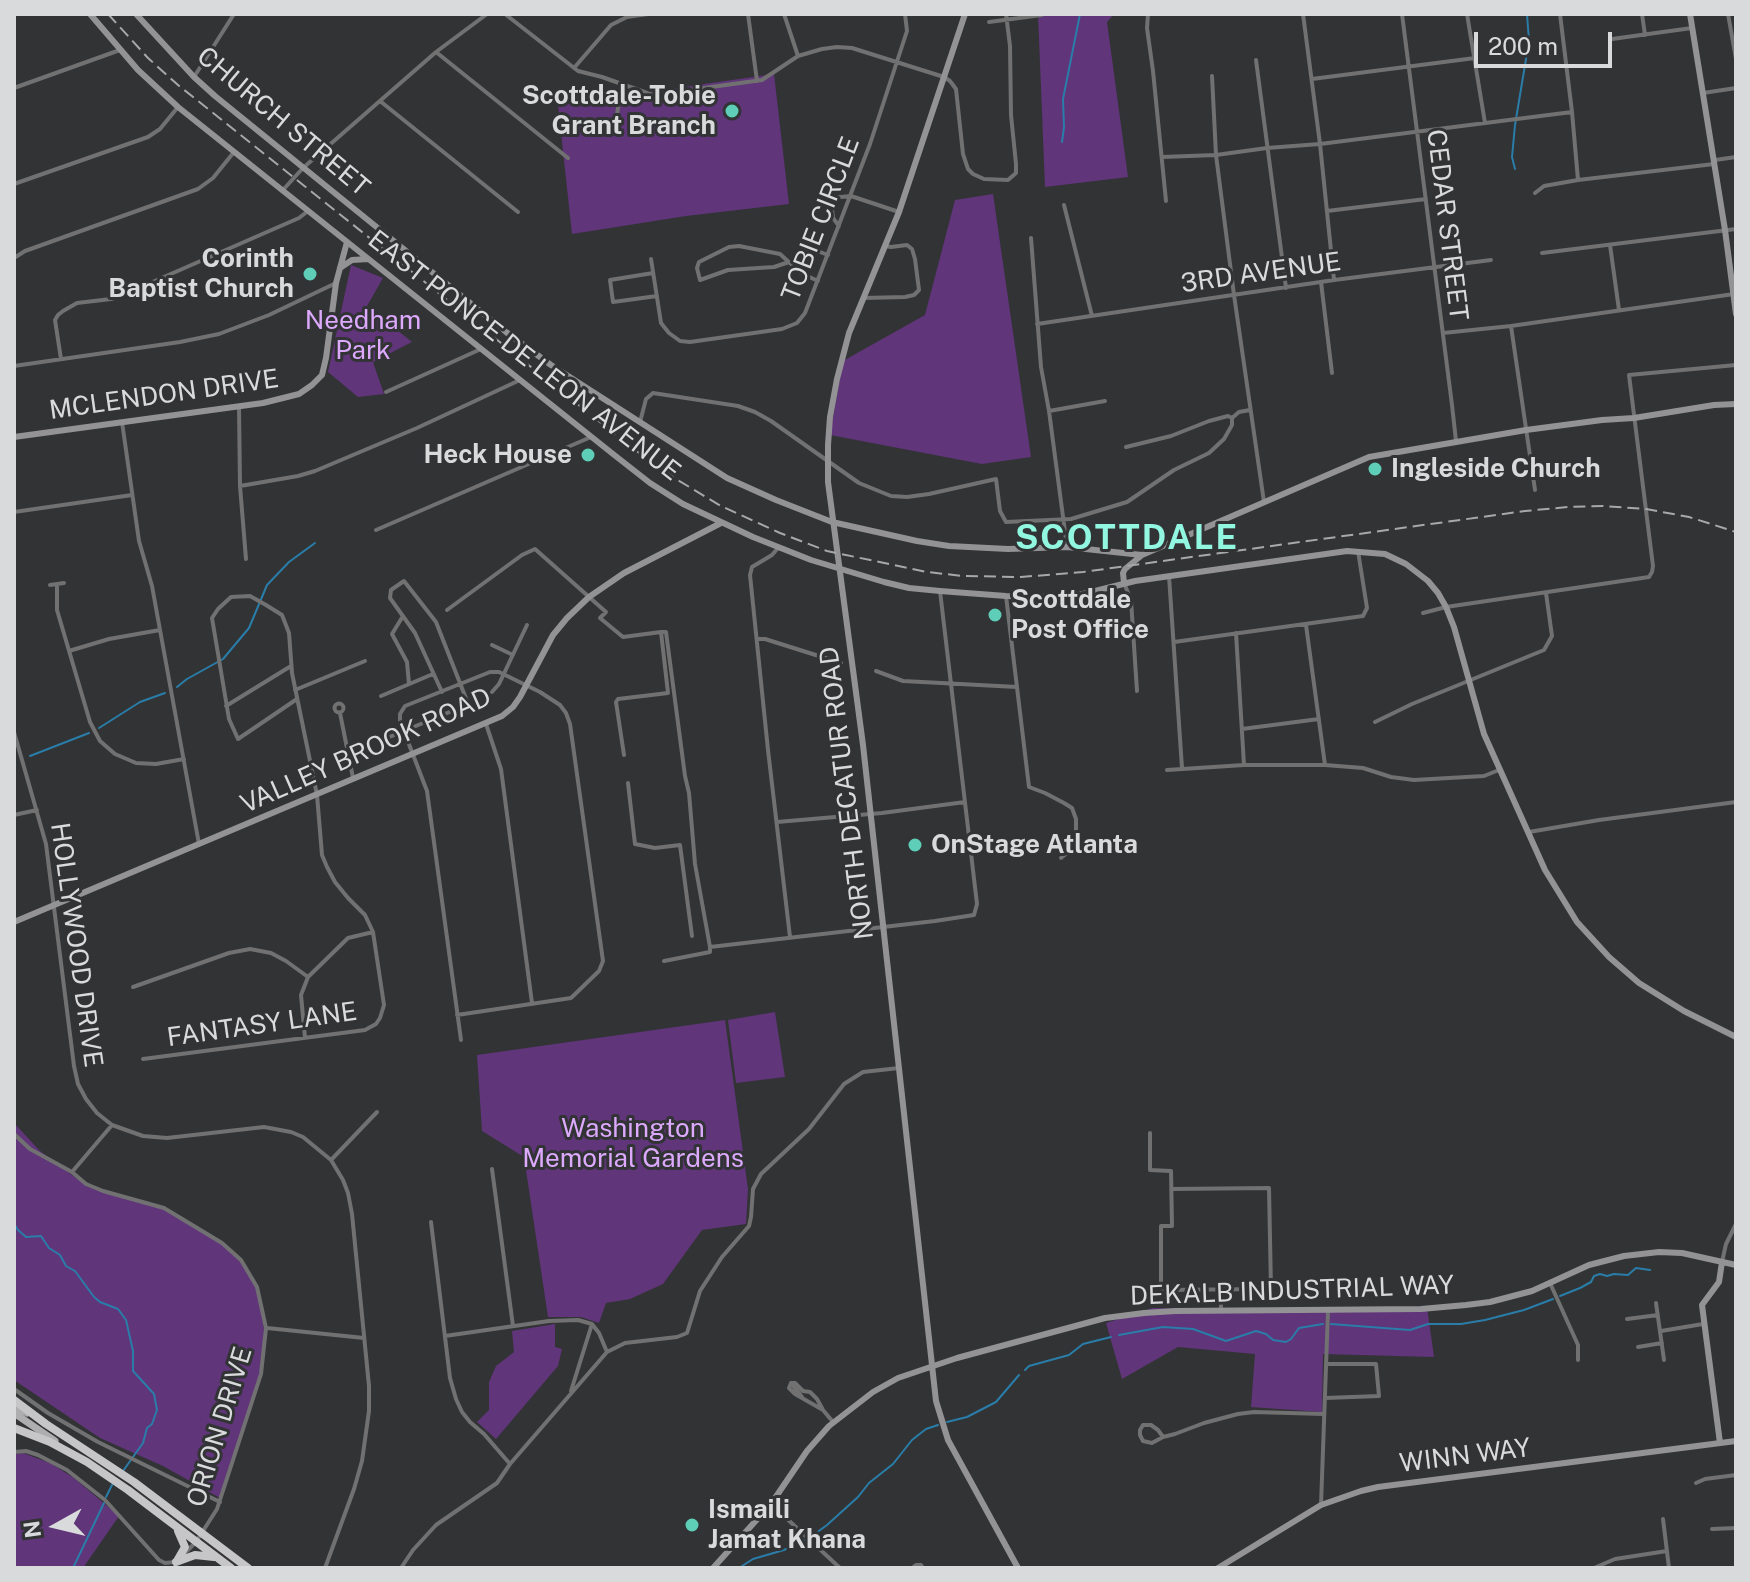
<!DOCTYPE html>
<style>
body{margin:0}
#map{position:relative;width:1750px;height:1582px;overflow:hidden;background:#323335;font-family:"Public Sans",sans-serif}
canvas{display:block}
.frame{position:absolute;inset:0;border:16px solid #d9dadb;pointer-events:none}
.north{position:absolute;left:16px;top:1486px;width:80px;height:80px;-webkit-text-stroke:6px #323335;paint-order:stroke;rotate:262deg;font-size:22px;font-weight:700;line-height:32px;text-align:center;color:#d9dadb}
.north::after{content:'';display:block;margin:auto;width:28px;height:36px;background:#d9dadb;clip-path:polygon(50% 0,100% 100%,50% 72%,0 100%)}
.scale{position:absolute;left:1474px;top:32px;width:138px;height:36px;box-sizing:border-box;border:4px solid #d9dadb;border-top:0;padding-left:10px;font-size:24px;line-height:28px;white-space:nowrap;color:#d9dadb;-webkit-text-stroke:6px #323335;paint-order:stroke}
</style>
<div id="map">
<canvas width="1750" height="1582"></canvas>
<div class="frame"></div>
<div class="north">N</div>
<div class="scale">200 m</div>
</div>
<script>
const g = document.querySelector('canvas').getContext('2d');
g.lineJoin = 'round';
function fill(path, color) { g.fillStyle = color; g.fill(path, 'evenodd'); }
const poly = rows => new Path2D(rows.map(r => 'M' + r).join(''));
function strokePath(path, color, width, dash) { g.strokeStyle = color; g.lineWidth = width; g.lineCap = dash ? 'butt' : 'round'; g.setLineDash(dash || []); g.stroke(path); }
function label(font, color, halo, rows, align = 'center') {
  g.font = font + ' "Public Sans",sans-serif'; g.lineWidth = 6; g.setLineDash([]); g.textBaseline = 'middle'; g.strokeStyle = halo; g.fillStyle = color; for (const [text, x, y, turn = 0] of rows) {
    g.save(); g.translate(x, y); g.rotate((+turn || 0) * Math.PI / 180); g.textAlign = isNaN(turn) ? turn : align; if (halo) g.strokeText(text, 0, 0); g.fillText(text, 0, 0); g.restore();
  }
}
const green = poly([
 [1038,14,1114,14,1107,22,1128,177,1045,187],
 [774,74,789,204,686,216,572,234,558,105],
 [993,194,1031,457,982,464,830,435,843,361,925,315,955,200],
 [351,265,383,278,367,306,412,342,373,362,384,394,358,397,328,372],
 [775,1012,785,1077,736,1083,728,1020],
 [725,1020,748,1189,746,1224,702,1230,663,1284,630,1299,606,1303,599,1323,581,1317,548,1317,524,1157,482,1131,477,1055],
 [14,1123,40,1151,88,1187,158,1205,221,1241,243,1263,258,1285,264,1330,260,1383,220,1498,163,1466,100,1438,14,1380],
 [1427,1307,1434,1357,1323,1354,1322,1412,1251,1407,1255,1354,1178,1347,1122,1379,1106,1323,1153,1308,1302,1311],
 [555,1324,555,1347,562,1349,558,1366,496,1439,477,1422,489,1410,489,1382,496,1366,514,1352,512,1331],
 [23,1453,50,1463,74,1478,119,1516,83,1568,14,1568,14,1454]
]);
const stream = poly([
 [1062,142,1064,127,1063,99,1080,14],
 [1515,169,1512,157,1515,125,1529,41,1527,14],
 [177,687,187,679,223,659,249,628,267,585,289,562,315,543],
 [99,728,140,702,165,693],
 [30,756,89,733],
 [14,760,15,760],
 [14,1193,14,1199],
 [14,1208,15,1225,18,1230,26,1237,41,1236,49,1248,60,1255,66,1266,75,1271,94,1297,100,1302,118,1309,126,1320,133,1351,133,1371,154,1394,157,1410,152,1424,147,1428,143,1443,123,1471],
 [1560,1296,1580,1288,1591,1282,1594,1276,1600,1274,1607,1276,1614,1274,1628,1275,1636,1268,1650,1270],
 [1331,1324,1410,1330,1428,1324,1461,1324,1485,1320,1524,1310,1553,1299],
 [1119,1335,1163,1327,1193,1329,1226,1341,1256,1331,1266,1334,1273,1340,1286,1342,1291,1339,1299,1328,1323,1324],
 [1025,1370,1029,1366,1069,1355,1083,1344,1111,1337],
 [947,1422,967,1417,996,1402,1019,1375],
 [106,1497,112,1485],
 [812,1536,827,1525,858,1497,869,1483,893,1464,912,1440,926,1429,938,1425],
 [73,1568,104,1503],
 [739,1568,753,1559,784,1550,807,1539]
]);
const street = poly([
 [505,14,578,71,602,77,653,95,762,80,798,56,822,49,837,47,852,48,944,77,950,81,956,89,963,154,968,169,973,174,984,179,1008,180,1016,173,1016,164,1011,115,1010,46,1006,14],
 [748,14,757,81],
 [784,14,798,56],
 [1148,14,1147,28,1153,71,1166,201],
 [1303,14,1320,144,1334,280],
 [1402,14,1452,405,1456,441],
 [1467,14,1485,123],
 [1560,14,1572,112,1578,180],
 [1642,14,1645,35],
 [1728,14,1736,59],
 [989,22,1042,15],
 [1612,39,1692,28],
 [436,52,568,158],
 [1256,60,1286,288],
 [574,68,611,25,627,17,648,14],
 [1212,76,1216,155,1234,295,1264,502],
 [194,77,234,14],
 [1312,79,1475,58],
 [14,88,120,50],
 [1703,93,1736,88],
 [380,101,518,212],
 [615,131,621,84],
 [1162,157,1216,155,1267,148,1320,144,1572,112],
 [1715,160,1736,157],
 [14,184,148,137,160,129,178,107],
 [282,191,303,168,436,52,487,14],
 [1535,193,1544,186,1578,180,1714,164],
 [1064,205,1092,316],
 [1327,211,1426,199],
 [839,226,833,218,831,198,851,196,899,212],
 [1031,238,1041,367,1049,411,1067,547],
 [1610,245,1619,310],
 [804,246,828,255],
 [1542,253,1736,229],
 [14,258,25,251,198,189,213,178,234,152],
 [651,259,661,323,669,333,680,341,690,342,782,329,797,323,805,313,870,144,907,31,905,14],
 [789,262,774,267,728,270,700,280,697,268,699,262,729,247,739,246,780,254,801,273,818,281],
 [653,273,610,280,613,302,657,296],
 [1321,282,1332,373],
 [863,298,905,297,914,295,919,290,915,259,912,249,907,245,891,247,885,246],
 [1037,324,1334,280,1491,260],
 [1511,326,1535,490],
 [1443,333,1511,326,1734,294],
 [61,359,55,320,58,315,63,311,77,303,111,299,125,294,299,218,308,211],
 [14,366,180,342,219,334,269,315,336,283],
 [386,392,481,349],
 [239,406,240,486,246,559],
 [1049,411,1105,401],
 [122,422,139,541,152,586,199,844],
 [640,422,646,399,653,393,738,406,755,412,771,421,859,483,891,496,907,497,929,494,996,479,1000,511,1006,522,1071,519,1127,502,1174,470,1209,453,1224,439,1232,425,1232,418,1239,412,1250,410],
 [1126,447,1171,436,1209,421,1228,416,1232,418],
 [240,486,298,476,315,471,417,428,520,380],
 [14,512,132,495],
 [376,530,591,437],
 [778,548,772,555,752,567,750,575,768,750,790,937],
 [1169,576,1182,768],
 [1124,583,1131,600,1137,691],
 [57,584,57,610,90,722,100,741,115,754,136,763,156,764,184,759],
 [50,585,64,583],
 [1006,596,1029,787,1045,793,1064,803,1072,808,1076,819,1076,830,1074,842,1068,852,1061,858],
 [447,610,522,555,535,549,606,612,600,618,623,637,661,632,668,693,618,699,616,702,624,755],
 [1423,613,1446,607,1649,577,1652,572,1653,566,1629,375,1736,365],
 [403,616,392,634,407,662,409,684],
 [1306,625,1325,765],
 [661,632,666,632,685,776,689,793,695,864,710,947],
 [1236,633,1244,765],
 [757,639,765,639,841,663],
 [1174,642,1363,616,1367,608,1358,551],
 [492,645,513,655],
 [69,651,109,639,160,630],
 [876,671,903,681,1017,687],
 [295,690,365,661],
 [492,692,499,684,527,625],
 [381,696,433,674],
 '334.5 708a4.5 4.5 0 1 1 9 0a4.5 4.5 0 1 1-9 0Z',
 [226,706,291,666],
 [340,713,353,778],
 [1375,722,1412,704,1544,650,1552,636,1546,593],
 [486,724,501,769,532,1003],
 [1242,729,1319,719],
 [14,732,46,844,74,1066,78,1084,86,1099,97,1113,112,1125,143,1136,167,1138,264,1127,291,1132,303,1137,331,1160,343,1180,348,1193,352,1214,369,1386,369,1411,362,1461,354,1489,325,1568],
 [387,738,464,706,467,701,436,622,404,581,391,590,390,598,415,633,442,692],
 [1167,770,1244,765,1325,765,1363,768,1391,777,1414,780,1484,776,1499,770],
 [628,783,635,844,655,848,680,845,692,936],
 [14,815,37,810],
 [777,822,882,813,965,802],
 [1529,832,1599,820,1736,802],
 [664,961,710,952,710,947,935,921,974,915,977,904,940,591],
 [133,987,229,953,250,949,271,953,286,961,308,977],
 [457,1015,571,998,599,971,603,961,570,724,566,713,560,705,540,692,499,672,490,672,405,706,400,714,400,721,427,791,461,1040],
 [305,1038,301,995,308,977,348,938,373,932],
 [143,1059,365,1030,376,1024,380,1018,384,1005,373,932,365,915,348,898,335,882,327,867,322,855,317,795,292,673,289,633,282,615,266,605,250,596,231,597,218,609,212,618,229,719,238,739,297,699],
 [1150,1133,1150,1170,1171,1171,1172,1226,1161,1226,1161,1290,1271,1289,1269,1188,1172,1189],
 [14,1134,30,1149,72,1172,86,1184,103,1191,164,1208,222,1243,241,1260,257,1287,266,1328,261,1374,217,1509,196,1542,184,1554],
 [332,1159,377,1112],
 [492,1169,513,1326],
 [72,1172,112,1125],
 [431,1222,450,1378,456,1399,462,1412,470,1422,484,1434,510,1464],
 [1722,1262,1726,1244,1736,1224],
 [1550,1283,1578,1345,1578,1360],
 [1656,1303,1664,1360],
 [1221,1311,1221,1289],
 [1627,1319,1658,1315],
 [267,1328,364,1338],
 [1661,1331,1703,1324],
 [445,1336,549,1321,578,1320,592,1324,599,1333,607,1352],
 [1638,1347,1662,1343],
 [791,1383,795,1383,803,1391,810,1392,817,1399,823,1410,833,1422],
 [791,1383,789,1388,795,1394,823,1410],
 [791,1383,802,1397],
 [14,1389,48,1413,98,1442,220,1502],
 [571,1391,592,1324],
 [1325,1398,1379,1396,1376,1364,1326,1364],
 [1163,1437,1158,1430,1151,1425,1143,1425,1140,1430,1140,1435,1143,1441,1152,1443,1163,1437,1175,1434,1204,1423,1238,1414,1254,1412,1324,1414],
 [14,1452,26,1451,38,1455,67,1470,105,1500,159,1560,165,1563,175,1562],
 [1696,1483,1705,1479,1736,1475],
 [771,1504,840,1568],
 [1321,1505,1328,1311],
 [1663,1519,1669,1568],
 [1712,1529,1736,1528],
 [401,1568,413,1550,436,1525,497,1483,510,1464,607,1352,625,1343,677,1337,687,1333,700,1291,722,1257,749,1226,751,1217,753,1189,761,1174,809,1129,844,1084,863,1072,899,1068],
 [912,1568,916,1565,921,1565,923,1568],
 [1594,1568,1615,1559,1667,1551]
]);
const secondary = poly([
 [90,14,138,70,178,107,613,454,650,483,683,504,753,537,811,560,884,582,909,588,940,591,1006,596,1053,597,1079,595,1135,581,1347,551,1385,554,1406,564,1428,581,1438,593,1446,607,1454,627,1484,734,1545,870,1577,922,1609,957,1639,983,1684,1011,1736,1037],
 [136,14,194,77,215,96,506,332,551,365,727,478,776,500,832,522,917,541,949,546,1008,549,1067,547,1142,555],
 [965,14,899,212,849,333,837,379,830,417,828,445,828,482,863,745,936,1401,948,1440,1018,1568],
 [1690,14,1725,230,1736,314],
 [340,268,352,260,368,259],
 [14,437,263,403,299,394,312,385,322,375,326,358,336,283,347,242],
 [1124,583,1123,573,1125,569,1142,555,1369,457,1526,430,1602,420,1634,418,1714,405,1736,404],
 [14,922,502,716,513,707,520,697,553,635,567,618,589,597,624,573,721,523],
 [1720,1443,1702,1305,1719,1282,1722,1262],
 [713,1568,771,1504,807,1451,829,1426,873,1392,898,1378,957,1358,1105,1318,1144,1313,1175,1311,1421,1309,1466,1305,1490,1302,1532,1291,1589,1265,1624,1256,1659,1252,1682,1253,1736,1265],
 [1218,1568,1321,1505,1361,1491,1378,1487,1736,1441]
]);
const primary = poly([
 [14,1406,27,1413],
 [14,1413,55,1441]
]);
const highway = poly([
 [14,1400,46,1424,134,1482,248,1568],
 [14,1428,50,1442,87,1462,128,1490,231,1568],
 [177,1561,185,1547,178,1531],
 [176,1562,195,1555,214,1557]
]);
const rail = poly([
 [108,14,148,58,178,85,635,450,676,479,721,506,780,533,827,551,927,572,963,576,1021,577,1083,572,1525,511,1568,507,1603,506,1646,509,1689,517,1736,532]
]);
const markers = [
 [732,111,8,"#5eceb8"],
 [310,274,8,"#5eceb8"],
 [588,455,8,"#5eceb8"],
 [1375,469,8,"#5eceb8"],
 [995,615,8,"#5eceb8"],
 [915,845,8,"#5eceb8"],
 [692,1525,8,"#5eceb8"]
];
const poiNames = [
 ["Scottdale-Tobie",716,96,"right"],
 ["Grant Branch",716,126,"right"],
 ["Corinth",294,259,"right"],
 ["Baptist Church",294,289,"right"],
 ["Heck House",572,455,"right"],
 ["Ingleside Church",1391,469],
 ["Scottdale",1011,600],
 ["Post Office",1011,630],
 ["OnStage Atlanta",931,845],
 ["Ismaili",708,1510],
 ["Jamat Khana",708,1540]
];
const streetNames = [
 ["CHURCH STREET",283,122,40],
 ["TOBIE CIRCLE",821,219,-69],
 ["CEDAR STREET",1447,225,83],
 ["3RD AVENUE",1261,273,-8],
 ["EAST PONCE DE LEON AVENUE",524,356,38],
 ["MCLENDON DRIVE",164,395,-8],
 ["VALLEY BROOK ROAD",366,751,-24],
 ["NORTH DECATUR ROAD",847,793,-97],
 ["HOLLYWOOD DRIVE",76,945,82],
 ["FANTASY LANE",262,1025,-8],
 ["DEKALB INDUSTRIAL WAY",1292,1291,-2],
 ["ORION DRIVE",220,1427,-73],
 ["WINN WAY",1465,1456,-7]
];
const parkNames = [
 ["Needham",363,321],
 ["Park",363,351],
 ["Washington",633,1129],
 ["Memorial Gardens",633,1159]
];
const districtNames = [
 ["SCOTTDALE",1127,539]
];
fill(green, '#60357a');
strokePath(stream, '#2a7da8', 2);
strokePath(street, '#717172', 4);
strokePath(secondary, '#939395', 6);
strokePath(primary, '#aeaeb0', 7);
strokePath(highway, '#c6c6c9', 8);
strokePath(rail, '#a7a8aa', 2, [12, 6]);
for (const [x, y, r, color] of markers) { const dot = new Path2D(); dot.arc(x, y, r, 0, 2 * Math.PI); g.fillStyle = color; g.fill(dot); strokePath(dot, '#323335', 3); }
label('bold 26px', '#d9dadb', '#323335', poiNames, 'left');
label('26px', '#d9dadb', '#323335', streetNames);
label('26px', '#dca9fd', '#323335', parkNames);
g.letterSpacing = '2px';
label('bold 34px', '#92f7e1', '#323335', districtNames);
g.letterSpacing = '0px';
</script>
